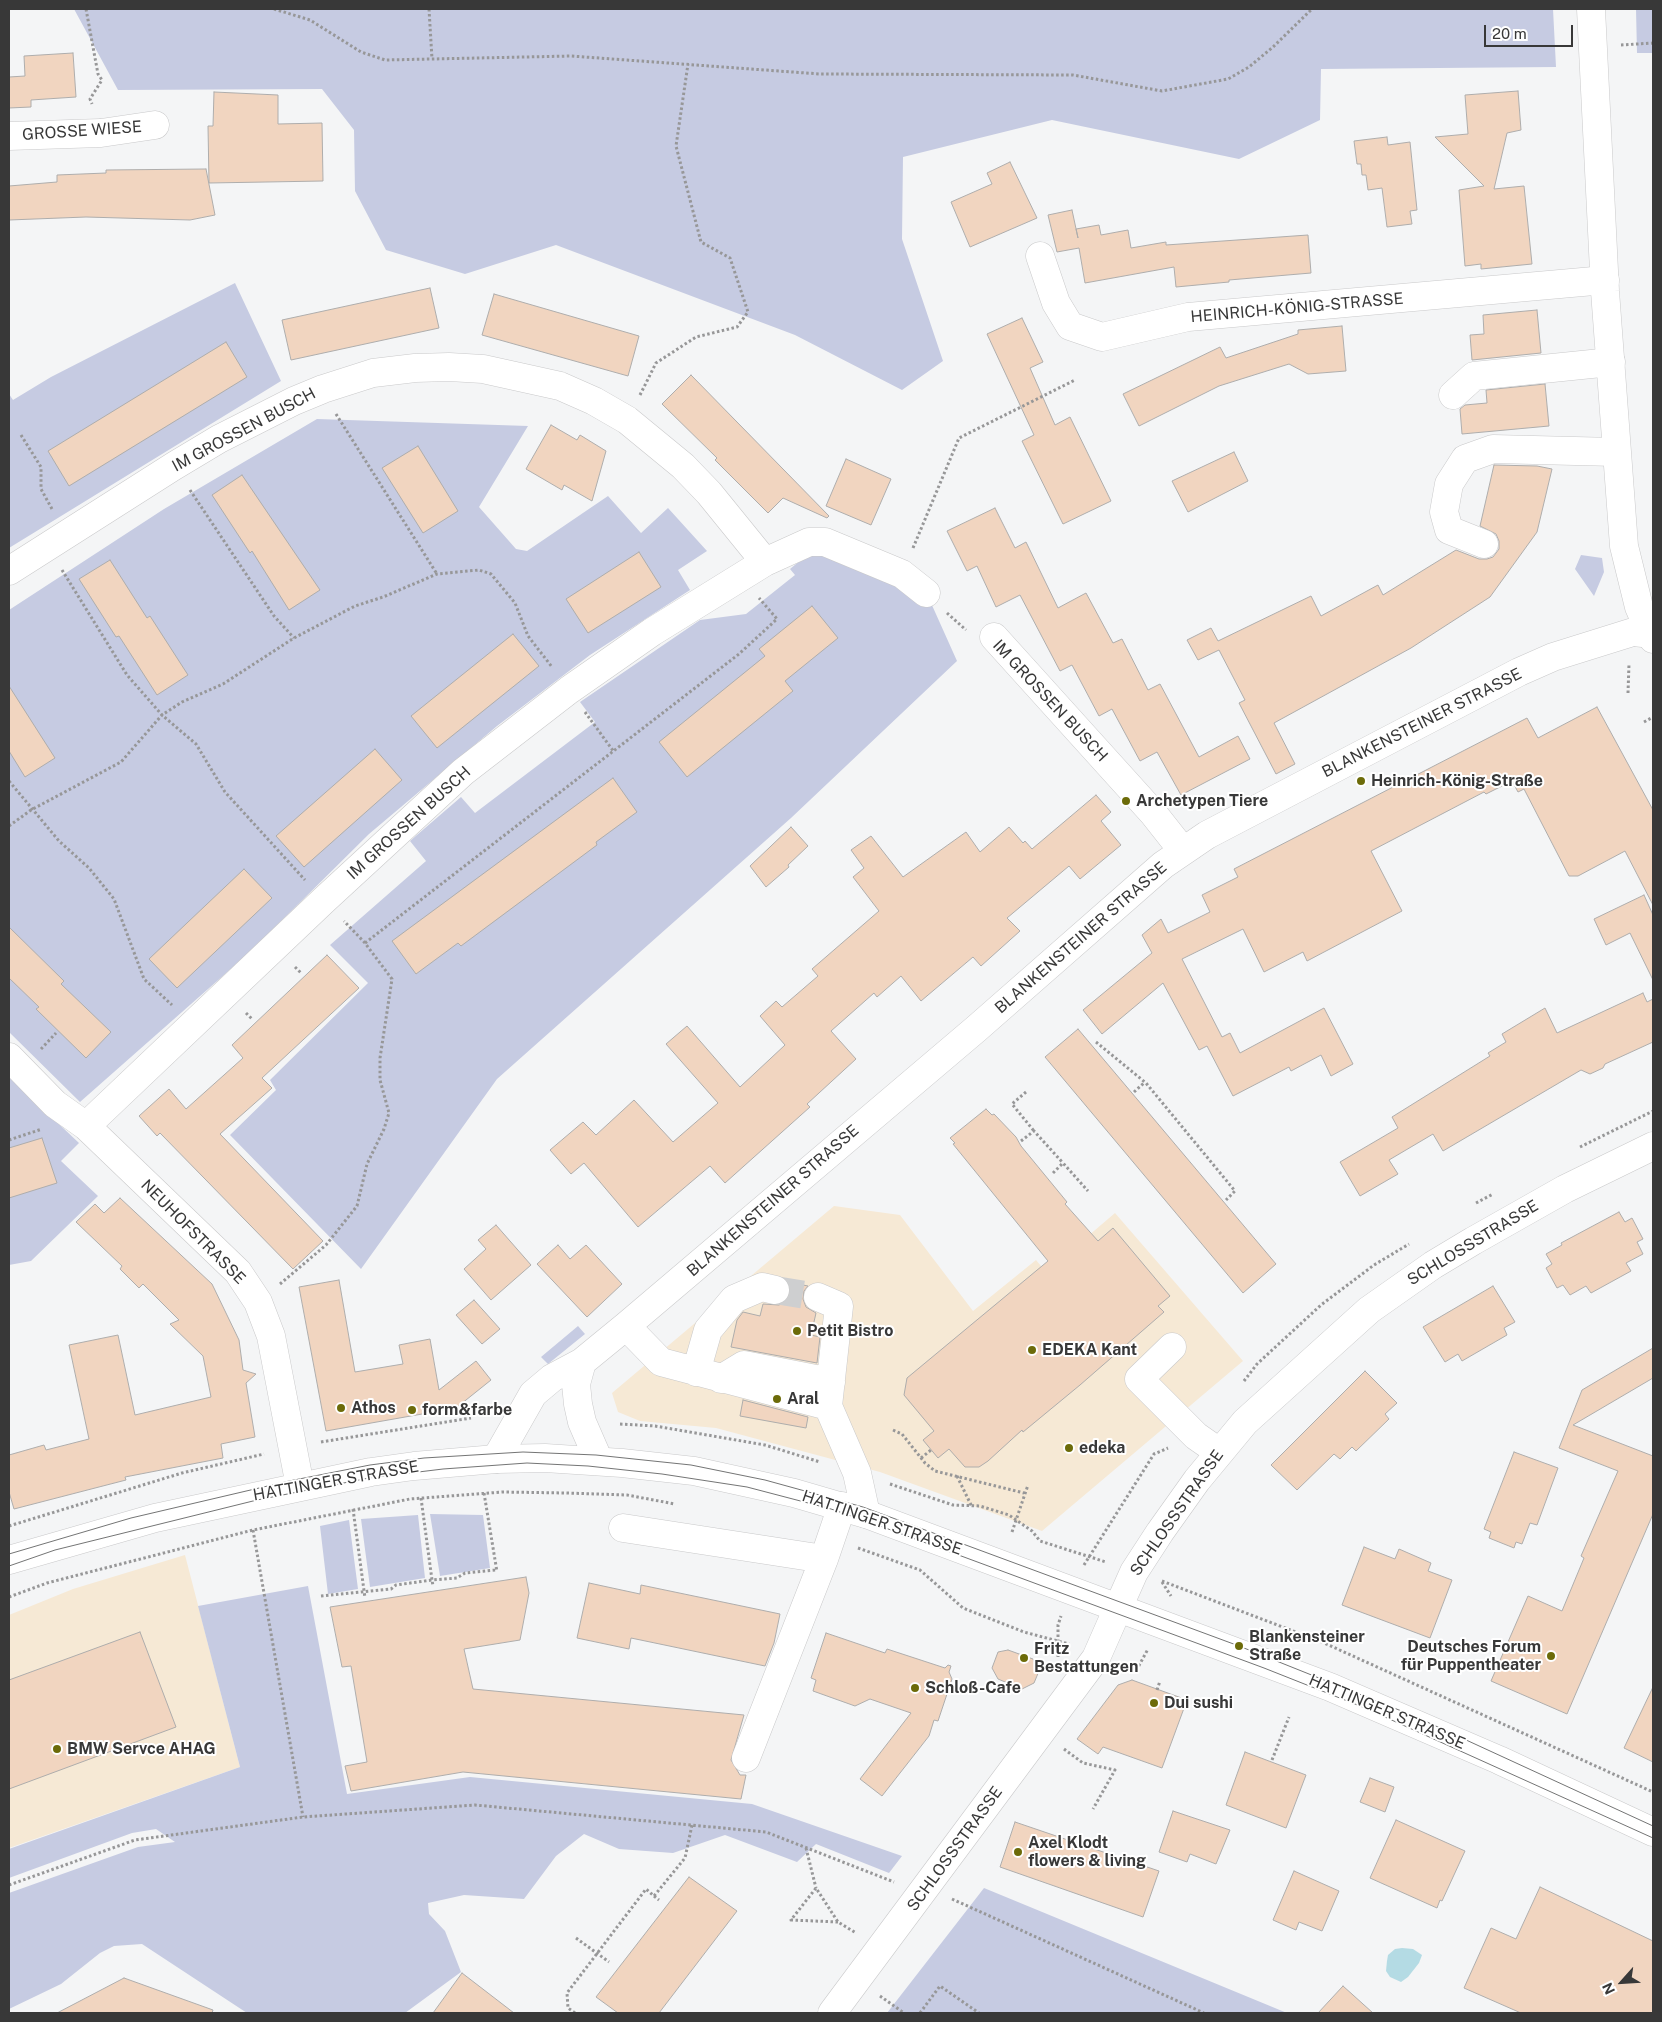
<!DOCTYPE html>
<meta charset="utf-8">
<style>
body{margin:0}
#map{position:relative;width:1662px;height:2022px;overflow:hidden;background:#f4f5f6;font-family:"Public Sans",sans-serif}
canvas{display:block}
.frame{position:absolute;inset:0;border:10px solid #383838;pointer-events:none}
.north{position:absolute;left:1597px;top:1957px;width:50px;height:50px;-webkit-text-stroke:4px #fff;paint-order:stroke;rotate:244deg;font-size:14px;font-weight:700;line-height:20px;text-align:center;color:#383838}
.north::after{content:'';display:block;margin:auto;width:18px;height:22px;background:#383838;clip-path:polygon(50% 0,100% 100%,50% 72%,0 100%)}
.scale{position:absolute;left:1484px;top:25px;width:89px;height:22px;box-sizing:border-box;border:2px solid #383838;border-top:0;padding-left:6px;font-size:15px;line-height:18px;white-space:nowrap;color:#383838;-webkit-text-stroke:4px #fff;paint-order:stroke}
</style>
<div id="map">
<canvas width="1662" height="2022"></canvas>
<div class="frame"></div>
<div class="north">N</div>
<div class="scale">20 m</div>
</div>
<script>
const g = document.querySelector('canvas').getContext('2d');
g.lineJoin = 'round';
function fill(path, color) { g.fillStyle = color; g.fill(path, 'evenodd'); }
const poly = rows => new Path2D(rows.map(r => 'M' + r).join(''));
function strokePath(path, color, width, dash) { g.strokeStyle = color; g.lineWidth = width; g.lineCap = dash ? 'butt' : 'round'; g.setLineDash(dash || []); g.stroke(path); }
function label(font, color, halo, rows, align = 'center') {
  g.font = font + ' "Public Sans",sans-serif'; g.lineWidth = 4; g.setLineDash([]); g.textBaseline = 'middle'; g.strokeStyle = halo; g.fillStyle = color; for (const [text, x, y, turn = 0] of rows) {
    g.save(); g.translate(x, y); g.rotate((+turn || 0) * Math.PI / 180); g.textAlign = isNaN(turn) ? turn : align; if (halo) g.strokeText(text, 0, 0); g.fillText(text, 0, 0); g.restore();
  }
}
const commercial = poly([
 [834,1206,900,1215,973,1311,1036,1260,1046,1272,1115,1213,1243,1361,1042,1531,880,1472,716,1428,640,1421,618,1412,612,1393],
 [185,1555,240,1767,9,1848,9,1615,73,1589]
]);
const green = poly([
 [74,9,1553,9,1556,67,1321,69,1320,120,1239,159,1052,120,903,157,902,239,943,361,902,390,795,335,556,245,465,274,386,250,355,191,354,130,322,89,118,90],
 [1636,9,1653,9,1653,53,1637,53],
 [235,283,281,381,9,548,9,394,13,400,51,377],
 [317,419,528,426,479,507,516,549,527,551,608,496,641,533,668,508,707,551,678,570,690,590,590,655,497,726,369,834,250,952,80,1102,9,1032,9,610,164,509],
 [816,554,838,560,931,603,957,661,791,818,497,1079,361,1269,230,1135,276,1090,270,1080,368,983,330,945,426,861,410,841,461,797,475,813,595,722,580,702,700,620,746,614,795,575,790,569,807,555],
 [1581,555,1602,558,1604,572,1594,596,1575,569],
 [9,1077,79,1143,61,1161,98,1196,31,1261,9,1265],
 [578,1326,585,1334,548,1364,541,1357],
 [430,1514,483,1515,490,1568,440,1576],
 [418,1515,425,1578,370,1587,361,1519],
 [349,1520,358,1589,328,1594,320,1526],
 [308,1586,347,1794,470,1777,752,1804,902,1856,889,1873,816,1844,797,1862,725,1835,673,1853,619,1849,584,1834,556,1856,524,1899,464,1895,428,1903,429,1914,445,1931,461,1972,405,2013,247,2013,142,1944,114,1946,100,1953,61,1984,9,2009,9,1893,138,1847,175,1842,156,1829,132,1833,9,1878,9,1849,240,1767,198,1606],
 [984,1888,1287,2013,887,2013]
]);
const water = poly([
 [1402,1948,1413,1949,1422,1955,1419,1963,1408,1977,1401,1982,1390,1977,1386,1971,1387,1961,1388,1955,1395,1949]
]);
const building = poly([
 [73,53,76,97,31,100,31,107,9,108,9,77,25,76,24,56,73,53],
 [1518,91,1521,130,1507,133,1494,189,1524,186,1532,264,1481,269,1481,264,1465,266,1459,190,1484,186,1435,137,1468,134,1465,95,1518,91],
 [214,92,278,95,278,124,322,123,323,181,209,183,208,126,213,126,214,92],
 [1387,137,1388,145,1410,142,1417,210,1410,211,1412,224,1387,227,1382,188,1368,190,1366,175,1362,175,1361,164,1357,164,1354,141,1387,137],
 [1010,162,1037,218,970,247,951,202,992,184,987,173,1010,162],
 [206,169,215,215,190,220,86,217,9,220,9,186,57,182,57,175,106,173,106,170,206,169],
 [1072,210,1078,238,1076,229,1099,225,1101,235,1128,230,1131,248,1166,242,1166,245,1308,235,1311,273,1229,280,1229,282,1176,287,1174,267,1085,283,1079,248,1057,252,1048,215,1072,210],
 [430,288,439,328,291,360,282,320,430,288],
 [494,294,639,336,628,376,482,335,494,294],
 [1537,310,1541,353,1472,360,1470,335,1484,334,1483,315,1537,310],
 [1022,318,1043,362,1030,368,1055,425,1070,417,1111,501,1063,524,1022,441,1034,435,987,334,1022,318],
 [1342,326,1346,371,1308,374,1289,364,1219,386,1139,426,1123,394,1220,347,1226,358,1298,334,1298,330,1342,326],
 [226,342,247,377,69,486,48,451,226,342],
 [691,375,829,516,827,518,783,498,768,513,715,460,717,458,662,404,691,375],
 [1545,384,1549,426,1462,434,1460,409,1465,405,1487,403,1486,390,1545,384],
 [551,425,577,440,580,435,606,451,592,501,564,485,562,490,526,469,551,425],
 [418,446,458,511,423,533,382,468,418,446],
 [1234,452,1248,481,1188,512,1172,481,1234,452],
 [846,459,891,479,871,525,826,506,846,459],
 [1494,465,1537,466,1552,469,1537,532,1490,597,1411,648,1274,723,1295,764,1276,774,1239,703,1245,700,1219,650,1198,660,1187,640,1211,628,1218,641,1311,596,1321,616,1378,585,1383,595,1456,550,1479,559,1487,559,1493,557,1499,549,1499,541,1496,534,1480,526,1494,465],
 [242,475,320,590,289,610,252,551,250,553,212,495,242,475],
 [995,508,1015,548,1026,542,1058,608,1086,593,1113,643,1122,639,1148,690,1160,684,1199,757,1238,736,1250,759,1181,795,1157,752,1140,761,1112,709,1099,716,1072,665,1060,671,1020,595,996,607,977,566,967,571,947,531,995,508],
 [639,552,661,587,588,633,566,599,639,552],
 [110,560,147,618,150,616,188,675,157,695,119,636,116,637,79,579,110,560],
 [812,606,838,638,785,681,793,691,687,777,659,742,765,656,759,649,812,606],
 [513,634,539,666,437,748,411,716,513,634],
 [9,686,55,758,25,777,9,751,9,686],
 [1597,707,1653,810,1653,905,1625,851,1578,876,1569,876,1524,789,1518,792,1512,781,1486,794,1484,792,1371,851,1402,911,1307,961,1303,952,1264,972,1243,929,1182,959,1222,1037,1230,1033,1240,1053,1324,1008,1353,1064,1331,1076,1321,1055,1291,1071,1289,1067,1233,1096,1207,1046,1199,1050,1163,983,1102,1034,1083,1010,1152,953,1142,935,1161,919,1168,933,1210,912,1202,895,1238,877,1234,869,1527,718,1538,738,1597,707],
 [375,749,402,780,304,867,276,836,375,749],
 [613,778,637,812,596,842,597,845,461,946,458,943,416,974,392,941,613,778],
 [1096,795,1111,812,1101,821,1121,845,1080,879,1069,866,1007,918,1020,931,981,966,973,957,921,1001,901,976,877,997,874,993,831,1031,856,1059,807,1104,810,1107,725,1183,710,1166,638,1227,584,1163,571,1174,550,1150,583,1122,596,1135,634,1100,673,1142,718,1103,666,1044,687,1026,740,1087,785,1045,760,1016,776,1001,782,1007,818,976,812,969,879,911,853,877,864,868,851,850,871,836,903,877,966,832,980,852,1009,827,1023,843,1025,841,1032,849,1096,795],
 [791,827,808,846,788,865,789,867,766,887,750,866,791,827],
 [244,869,272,898,177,988,149,959,244,869],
 [1644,895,1653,915,1653,980,1630,933,1606,945,1594,919,1644,895],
 [9,927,64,981,61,984,111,1032,86,1058,36,1009,39,1007,9,978,9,927],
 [327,955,359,988,262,1078,272,1088,220,1134,323,1241,293,1269,160,1133,157,1136,139,1116,169,1089,186,1109,243,1058,232,1045,327,955],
 [1643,993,1647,1002,1653,999,1653,1042,1605,1064,1603,1068,1590,1074,1581,1070,1443,1151,1433,1134,1389,1160,1398,1174,1360,1196,1340,1162,1398,1128,1392,1117,1490,1056,1488,1053,1506,1042,1502,1034,1545,1008,1557,1033,1643,993],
 [1078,1029,1276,1264,1243,1293,1045,1057,1078,1029],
 [986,1109,992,1115,994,1114,1016,1137,1021,1146,1067,1202,1065,1204,1098,1241,1113,1228,1170,1296,1158,1306,1164,1312,1080,1385,1023,1432,1022,1430,988,1461,979,1467,965,1467,949,1449,938,1458,923,1440,934,1431,904,1395,907,1378,1048,1261,953,1144,955,1143,950,1138,986,1109],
 [42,1138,57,1183,9,1198,9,1148,42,1138],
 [120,1198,212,1284,239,1340,243,1370,256,1374,246,1383,255,1437,221,1444,223,1458,125,1477,126,1480,14,1509,9,1492,9,1455,44,1445,46,1450,89,1439,69,1345,118,1335,135,1415,211,1397,203,1356,170,1324,179,1320,143,1284,139,1288,120,1269,122,1266,76,1222,95,1204,104,1213,120,1198],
 [1619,1212,1625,1222,1632,1218,1643,1239,1637,1242,1643,1254,1626,1263,1631,1271,1591,1293,1586,1286,1570,1295,1563,1285,1557,1288,1546,1268,1552,1264,1546,1254,1562,1245,1561,1243,1619,1212],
 [496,1225,531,1265,491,1300,464,1269,486,1249,478,1240,496,1225],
 [558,1245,570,1259,586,1245,622,1284,587,1317,537,1264,558,1245],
 [339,1280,355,1372,403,1364,399,1345,430,1339,439,1390,476,1361,491,1380,456,1408,326,1431,299,1287,339,1280],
 [788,1282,808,1286,804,1291,803,1299,806,1307,816,1313,811,1335,820,1337,817,1363,731,1347,737,1320,743,1312,760,1316,763,1304,779,1305,786,1301,790,1293,788,1282],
 [1493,1286,1515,1322,1504,1328,1507,1335,1462,1361,1458,1354,1445,1362,1423,1327,1493,1286],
 [474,1300,500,1329,482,1344,456,1315,474,1300],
 [1653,1348,1653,1378,1573,1425,1653,1456,1653,1514,1567,1714,1491,1681,1528,1596,1562,1611,1584,1558,1581,1556,1618,1471,1559,1448,1582,1390,1653,1348],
 [1365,1371,1397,1403,1385,1414,1389,1419,1356,1451,1352,1447,1340,1459,1334,1454,1297,1490,1271,1465,1365,1371],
 [743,1400,808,1417,806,1428,740,1416,743,1400],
 [1514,1452,1558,1468,1537,1525,1530,1523,1522,1544,1516,1542,1514,1548,1489,1538,1491,1532,1484,1529,1514,1452],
 [1364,1547,1395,1559,1399,1549,1431,1563,1428,1571,1452,1580,1430,1638,1342,1605,1364,1547],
 [526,1577,529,1593,520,1640,464,1649,473,1689,744,1715,731,1760,740,1775,746,1775,741,1799,463,1772,351,1791,345,1766,367,1762,351,1666,342,1667,330,1607,526,1577],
 [589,1583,640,1594,641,1585,780,1614,774,1643,765,1666,631,1638,629,1649,577,1638,589,1583],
 [140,1632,176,1727,9,1789,9,1680,140,1632],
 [826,1633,885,1653,887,1649,945,1668,948,1665,951,1666,949,1672,952,1679,938,1721,934,1720,929,1736,882,1796,860,1779,911,1713,870,1699,855,1706,813,1691,816,1680,811,1678,826,1633],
 [1008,1650,1033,1659,1039,1671,1034,1683,1022,1689,998,1679,992,1668,998,1652,1008,1650],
 [1132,1680,1187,1700,1162,1768,1103,1747,1098,1754,1077,1739,1118,1685,1132,1680],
 [1653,1687,1653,1762,1624,1748,1653,1687],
 [1245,1752,1306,1775,1286,1828,1226,1805,1245,1752],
 [1370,1778,1394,1787,1385,1812,1360,1802,1370,1778],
 [1173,1811,1230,1830,1216,1864,1190,1854,1187,1862,1159,1852,1173,1811],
 [1396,1820,1465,1851,1442,1901,1440,1900,1437,1908,1370,1878,1396,1820],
 [1015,1822,1159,1871,1143,1917,1000,1867,1015,1822],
 [1294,1871,1339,1891,1322,1931,1299,1922,1296,1930,1273,1920,1294,1871],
 [689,1877,737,1911,659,2013,618,2013,596,1997,689,1877],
 [1540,1887,1653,1941,1653,2013,1521,2013,1464,1988,1491,1928,1516,1939,1540,1887],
 [462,1973,514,2013,433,2013,462,1973],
 [124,1978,213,2010,212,2013,57,2013,124,1978],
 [1343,1986,1373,2013,1318,2013,1343,1986]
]);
const minorTunnel = poly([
 [775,1290,818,1297]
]);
const path = poly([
 [86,9,98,74,102,80,90,99,92,104],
 [274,9,310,20,361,52,385,60,571,56,820,74,1073,75,1162,91,1228,79,1249,67,1273,47,1312,9],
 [429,9,432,59],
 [1621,45,1653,43],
 [640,395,656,363,696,337,737,327,748,312,730,258,701,242,676,146,688,64],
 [336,414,437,574],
 [21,435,41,467,41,489,52,509],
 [190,490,274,616,294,638],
 [913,548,959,438,1075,380],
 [62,570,127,675,162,715,196,744,225,792,305,880],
 [947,613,966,630],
 [1628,693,1629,664],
 [585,712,614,752],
 [1644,722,1653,717],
 [9,781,59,841,89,868,114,899,144,979,172,1005],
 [9,826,31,810,121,762,162,715,182,702,223,684,294,638,355,606,383,597,437,574,479,570,491,574,515,603,528,636,552,667],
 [365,943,739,654,777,619,759,598],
 [295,967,302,974],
 [246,1013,253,1020],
 [1096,1042,1146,1083,1235,1191,1226,1200],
 [41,1049,56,1033],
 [1026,1092,1012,1104,1034,1131],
 [1134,1092,1145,1082],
 [9,1140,42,1129],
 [1021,1141,1034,1131,1063,1163],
 [1580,1147,1653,1111],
 [1053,1173,1063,1163,1088,1191],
 [1476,1203,1493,1194],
 [280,1284,326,1245,357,1206,367,1164,384,1129,389,1113,380,1080,380,1058,392,979,365,943,344,921],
 [1244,1381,1257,1364,1321,1305,1374,1265,1409,1244],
 [620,1424,655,1426,765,1445,820,1462],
 [893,1430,902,1434,925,1463,935,1471,1024,1493],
 [321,1442,471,1418],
 [921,1458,931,1450],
 [957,1476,972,1507],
 [890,1484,953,1505,980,1506,1009,1515,1032,1531,1040,1541,1106,1562],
 [484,1493,497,1572],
 [421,1498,432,1580,457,1578,465,1573,496,1570],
 [353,1509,365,1598],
 [9,1526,182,1473,264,1454],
 [253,1530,303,1817],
 [1012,1532,1028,1485],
 [858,1548,920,1570,963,1608,1024,1632,1069,1644],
 [1084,1565,1154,1454,1168,1448],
 [1162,1581,1322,1642,1653,1792],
 [1162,1582,1171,1596],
 [321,1596,391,1589,396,1585,432,1580,433,1586],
 [9,1597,47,1583,253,1530,410,1499,503,1492,566,1493,627,1495,675,1504],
 [1058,1657,1058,1625,1061,1616],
 [1122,1668,1136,1671,1148,1649],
 [1157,1690,1160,1681],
 [1064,1749,1083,1763,1115,1770,1093,1809],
 [1272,1760,1289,1717],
 [806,1848,816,1888],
 [9,1885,135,1840,303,1817,475,1805,766,1832,894,1882],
 [654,1896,659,1900],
 [952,1899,1204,2013],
 [838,1922,791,1920,816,1888,838,1922,856,1933],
 [576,1938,609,1962],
 [880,1996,904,2013],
 [575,2013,568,2008,567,1993,646,1889,654,1896,685,1858,692,1825],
 [920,2013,940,1986,979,2013]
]);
const minor = poly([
 [9,136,101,133,155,125],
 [1040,256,1056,303,1070,326,1102,337,1188,317,1605,280],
 [1453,395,1474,376,1611,362],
 [1484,544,1449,530,1444,512,1449,484,1465,459,1493,449,1616,452],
 [765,562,809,542,825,542,902,574,926,593],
 [9,571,174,466,219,439,294,401,323,389,373,373,415,368,449,367,483,369,560,386,594,401,627,420,683,466,709,493,765,562,652,632,569,690,463,772,324,900,86,1126],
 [994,637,1153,813,1183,851],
 [9,1057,55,1104,86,1126,238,1272,258,1302,271,1336,300,1486],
 [818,1297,839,1306,828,1406,857,1473,866,1514],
 [626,1326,661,1362,828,1406],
 [1172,1347,1139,1379,1196,1436,1219,1452],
 [582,1362,576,1384,578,1404,582,1422,599,1461],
 [696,1372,708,1330,734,1299,762,1287,775,1290],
 [721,1379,744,1365,831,1382],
 [496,1459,533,1394,552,1378,582,1362,626,1326,976,1029,1163,865,1207,835,1519,672,1553,657,1633,632,1653,634],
 [623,1528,824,1559],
 [746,1758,824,1559,842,1506],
 [832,2013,1096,1658,1118,1608]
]);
const major = poly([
 [1591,9,1605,291,1624,546,1639,607,1653,639],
 [9,1560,155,1518,371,1472,414,1466,496,1459,545,1458,622,1463,694,1471,794,1493,866,1514,1330,1687,1499,1760,1653,1832],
 [1118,1608,1134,1572,1160,1532,1197,1480,1245,1422,1369,1310,1433,1265,1473,1241,1565,1189,1653,1146]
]);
const tram = poly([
 [9,1554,131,1518,289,1481,370,1465,424,1458,523,1452,596,1455,691,1465,765,1480,863,1507,1239,1646,1414,1716,1653,1826],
 [9,1566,55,1550,257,1500,369,1478,443,1469,527,1463,588,1466,662,1474,747,1487,831,1509,872,1523,1264,1668,1365,1708,1653,1838]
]);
const markers = [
 [1361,781,5,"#6c6b09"],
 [1126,801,5,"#6c6b09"],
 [797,1331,5,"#6c6b09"],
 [1032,1350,5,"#6c6b09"],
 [777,1399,5,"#6c6b09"],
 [341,1408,5,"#6c6b09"],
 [412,1410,5,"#6c6b09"],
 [1069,1448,5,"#6c6b09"],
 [1239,1646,5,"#6c6b09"],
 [1551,1656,5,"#6c6b09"],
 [1024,1658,5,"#6c6b09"],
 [915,1688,5,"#6c6b09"],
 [1154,1703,5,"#6c6b09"],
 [57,1749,5,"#6c6b09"],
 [1018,1852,5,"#6c6b09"]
];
const streetNames = [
 ["GROSSE WIESE",82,131,-4],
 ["HEINRICH-KÖNIG-STRASSE",1297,308,-5],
 ["IM GROSSEN BUSCH",244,430,-28],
 ["IM GROSSEN BUSCH",1050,701,47],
 ["BLANKENSTEINER STRASSE",1422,723,-27],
 ["IM GROSSEN BUSCH",409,823,-42],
 ["BLANKENSTEINER STRASSE",1081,938,-41],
 ["BLANKENSTEINER STRASSE",773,1201,-41],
 ["NEUHOFSTRASSE",193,1232,45],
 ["SCHLOSSSTRASSE",1473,1243,-31],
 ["HATTINGER STRASSE",336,1481,-10],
 ["SCHLOSSSTRASSE",1177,1513,-55],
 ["HATTINGER STRASSE",882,1523,19],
 ["HATTINGER STRASSE",1387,1712,23],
 ["SCHLOSSSTRASSE",955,1849,-54]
];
const poiNames = [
 ["Heinrich-König-Straße",1371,781],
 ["Archetypen Tiere",1136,801],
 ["Petit Bistro",807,1331],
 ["EDEKA Kant",1042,1350],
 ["Aral",787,1399],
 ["Athos",351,1408],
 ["form&farbe",422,1410],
 ["edeka",1079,1448],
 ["Blankensteiner",1249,1637],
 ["Straße",1249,1655],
 ["Deutsches Forum",1541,1647,"right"],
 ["für Puppentheater",1541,1665,"right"],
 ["Fritz",1034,1649],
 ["Bestattungen",1034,1667],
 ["Schloß-Cafe",925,1688],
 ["Dui sushi",1164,1703],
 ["BMW Servce AHAG",67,1749],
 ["Axel Klodt",1028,1843],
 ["flowers & living",1028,1861]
];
fill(commercial, '#f6e9d5');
fill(green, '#c6cbe2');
fill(water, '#b4dbe4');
fill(building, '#f1d5c0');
strokePath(building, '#aeadac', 1);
strokePath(minorTunnel, '#cecfd0', 28, [28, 14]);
strokePath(minor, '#c9c9ca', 29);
strokePath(major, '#c9c9ca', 29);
strokePath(path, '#979798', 3, [2.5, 2.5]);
strokePath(minor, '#fff', 28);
strokePath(major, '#fff', 28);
strokePath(tram, '#747575', 1);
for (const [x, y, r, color] of markers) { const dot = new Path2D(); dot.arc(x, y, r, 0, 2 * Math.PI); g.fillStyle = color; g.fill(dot); strokePath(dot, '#fff', 2); }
label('16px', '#383838', '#fff', streetNames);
label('bold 16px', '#383838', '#fff', poiNames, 'left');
</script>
